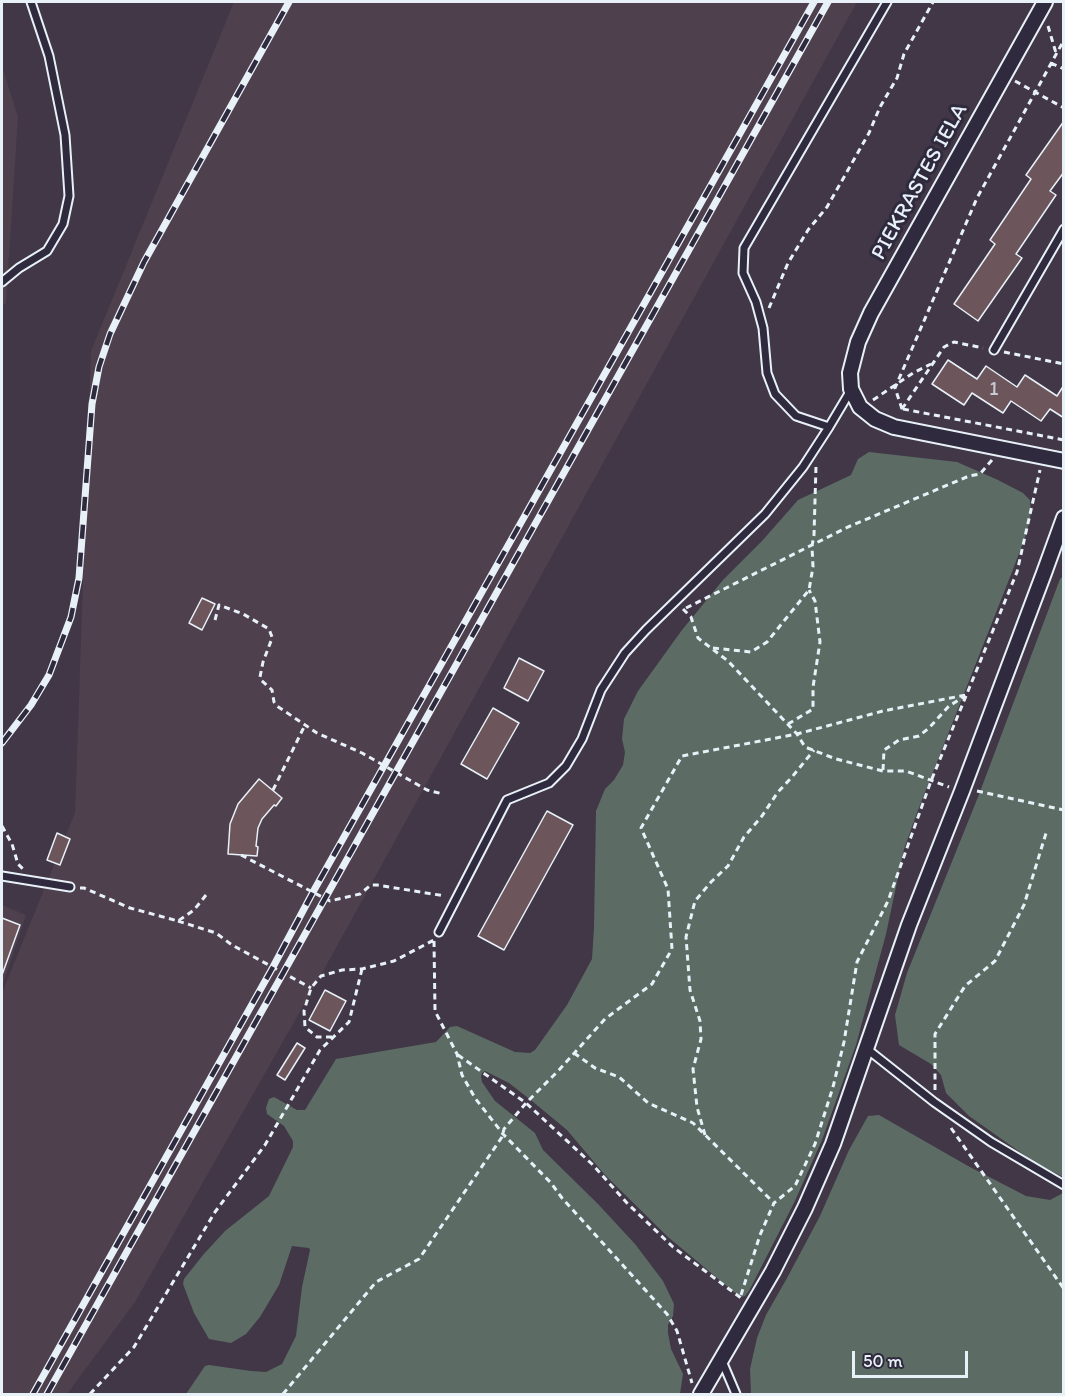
<!DOCTYPE html>
<style>
body{margin:0}
#map{position:relative;width:1065px;height:1396px;overflow:hidden;background:#413746;font-family:Itim,sans-serif}
canvas{display:block}
.frame{position:absolute;inset:0;border:3px solid #e8f1f8;pointer-events:none}
.scale{position:absolute;left:852px;top:1351px;width:116px;height:27px;box-sizing:border-box;border:3px solid #e8f1f8;border-top:0;padding-left:8px;font-size:18px;line-height:21px;white-space:nowrap;color:#e8f1f8;-webkit-text-stroke:4px #2f2a3d;paint-order:stroke}
</style>
<div id="map">
<canvas width="1065" height="1396"></canvas>
<div class="frame"></div>
<div class="scale">50 m</div>
</div>
<script>
const g = document.querySelector('canvas').getContext('2d');
g.lineJoin = 'round';
function fill(path, color) { g.fillStyle = color; g.fill(path, 'evenodd'); }
const poly = rows => new Path2D(rows.map(r => 'M' + r).join(''));
function strokePath(path, color, width, dash) { g.strokeStyle = color; g.lineWidth = width; g.lineCap = dash ? 'butt' : 'round'; g.setLineDash(dash || []); g.stroke(path); }
function label(font, color, halo, rows, align = 'center') {
  g.font = font + ' Itim,sans-serif'; g.lineWidth = 6; g.setLineDash([]); g.textBaseline = 'middle'; g.strokeStyle = halo; g.fillStyle = color; for (const [text, x, y, turn = 0] of rows) {
    g.save(); g.translate(x, y); g.rotate((+turn || 0) * Math.PI / 180); g.textAlign = isNaN(turn) ? turn : align; if (halo) g.strokeText(text, 0, 0); g.fillText(text, 0, 0); g.restore();
  }
}
const built = poly([
 [234,2,857,2,331,957,135,1302,67,1394,2,1394,2,993,75,813,91,351],
 [2,66,18,117,6,303,2,305],
 [2,905,26,915,2,987]
]);
const green = poly([
 [869,452,957,462,998,480,1023,493,1030,500,1031,513,1027,532,1012,572,918,810,904,849,886,934,856,1045,822,1140,794,1203,749,1291,745,1296,740,1297,668,1237,605,1175,567,1130,532,1101,509,1083,485,1071,482,1073,481,1076,482,1082,495,1101,535,1133,543,1150,598,1204,635,1244,663,1281,674,1304,673,1316,668,1325,668,1333,671,1349,683,1374,680,1394,186,1394,205,1366,209,1365,251,1371,266,1372,282,1364,296,1336,302,1287,310,1250,309,1248,292,1246,279,1285,260,1317,246,1334,231,1343,209,1339,194,1313,183,1284,184,1279,203,1255,225,1231,269,1196,293,1147,293,1141,284,1126,267,1114,266,1108,269,1099,274,1097,297,1110,305,1110,336,1059,436,1042,450,1027,457,1026,515,1052,530,1053,535,1050,567,1005,592,959,594,928,596,811,605,789,614,780,623,765,625,752,622,739,624,719,638,691,682,630,723,580,762,541,798,500,851,475,858,459],
 [1063,576,1063,1177,1034,1162,969,1116,946,1093,941,1075,931,1064,899,1045,895,1015,907,973,978,797,1060,579],
 [879,1115,968,1166,1026,1196,1050,1200,1063,1193,1063,1394,751,1394,750,1369,757,1338,766,1315,787,1278,820,1216,849,1150,868,1116]
]);
const building = poly([
 [1064,121,1064,172,1050,191,1056,195,1016,254,1022,258,978,321,954,304,995,244,990,240,1031,179,1026,175,1064,121],
 [948,360,977,379,986,366,1017,387,1025,375,1057,396,1064,385,1064,418,1050,409,1041,421,1011,401,1003,413,972,393,964,405,932,384,948,360],
 [202,598,215,604,202,630,189,623,202,598],
 [519,658,544,671,528,701,504,688,519,658],
 [493,708,519,723,487,779,461,764,493,708],
 [259,779,282,798,276,806,274,805,262,819,258,828,256,846,258,847,257,856,228,854,230,824,238,804,259,779],
 [547,811,573,825,504,950,478,936,547,811],
 [57,833,70,839,60,865,47,860,57,833],
 [2,918,20,925,2,975,2,918],
 [325,990,346,1001,330,1031,309,1020,325,990],
 [297,1043,305,1048,285,1080,277,1075,297,1043]
]);
const path = poly([
 [1048,26,1056,53],
 [1051,63,1064,69],
 [1015,81,1064,108],
 [769,308,788,263,808,230,827,207,869,133,880,107,897,78,904,54,933,2],
 [1004,352,1064,364],
 [873,400,913,373,931,364],
 [902,409,895,388,977,198,1064,40],
 [902,409,944,347,954,342,983,348],
 [903,409,1064,440],
 [686,608,848,527,969,476,980,474,992,460],
 [683,609,691,617,698,638,728,661,797,734,805,747,836,759,883,771,906,771,949,787],
 [215,620,219,605,243,614,269,629,272,637,271,641,263,662,260,677,261,680,272,690,274,702,277,706,317,733,362,753,427,790,443,794],
 [713,648,751,652,767,642,809,590,813,567,812,546,814,535,816,466],
 [788,724,813,709,813,687,820,642,815,601,809,590],
 [883,770,884,750,899,740,919,736,929,728,949,706,965,696],
 [273,790,305,725],
 [977,791,1064,810],
 [2,826,12,844,18,864,23,869],
 [241,855,330,901,360,894,371,885,377,885,445,896],
 [80,888,84,888,130,908,178,921,194,910,206,895],
 [178,921,216,933,232,945,311,988],
 [434,941,435,1011,457,1054,462,1075,475,1098,503,1134,551,1183,562,1198,667,1314,677,1331,692,1383],
 [332,1037,317,1037,305,1027,304,1011,311,988,321,976,342,970,362,969,394,961,434,940],
 [574,1053,595,1068,619,1077,648,1103,693,1123,774,1203],
 [458,1055,526,1103,592,1164,627,1203,673,1247,741,1298],
 [935,1090,935,1034,965,986,995,961,1024,905,1047,830],
 [951,1128,1064,1289],
 [705,1135,697,1107,693,1069,701,1039,700,1021,690,990,686,937,695,901,711,882,728,866,744,837,762,816,778,792,792,777,814,750],
 [741,1295,760,1235,774,1203,795,1186,815,1144,833,1087,844,1042,857,962,888,901,931,781,1017,572,1040,470],
 [90,1394,134,1347,215,1212,265,1145,320,1050,349,1022,362,969],
 [283,1394,376,1282,419,1259,502,1137,504,1129,526,1103,559,1070,605,1019,652,984,672,949,668,889,641,828,682,756,797,734,883,711,966,695]
]);
const service = poly([
 [2,282,19,268,47,251,63,224,69,196,65,135,49,56,31,2],
 [994,350,1064,229],
 [829,427,796,416,775,394,767,373,763,328,756,302,743,273,744,248,887,2],
 [2,876,70,887],
 [439,932,507,800,549,783,566,766,582,739,601,690,625,653,646,630,765,514,803,467,829,427,851,390],
 [867,1049,934,1102,991,1142,1064,1185],
 [722,1361,736,1394]
]);
const minor = poly([
 [1045,2,871,313,858,342,850,373,851,389,860,407,875,419,894,427,1064,461],
 [701,1394,773,1271,805,1208,833,1144,909,925,962,791,1044,573,1064,518]
]);
const rail = poly([
 [2,743,31,705,49,675,71,617,79,578,92,404,99,367,110,334,144,262,289,2],
 [33,1394,273,967,313,892,814,2],
 [47,1394,828,2]
]);
const numberNames = [
 ["1",994,390]
];
const streetNames = [
 ["PIEKRASTES IELA",920,182,-61]
];
fill(built, '#4e404c');
fill(green, '#5c6c64');
fill(building, '#6c565b');
strokePath(building, '#e8f1f8', 1.5);
strokePath(service, '#e8f1f8', 11);
strokePath(minor, '#e8f1f8', 18);
strokePath(path, '#e8f1f8', 3, [6, 4.5]);
strokePath(service, '#2f2a3d', 7);
strokePath(minor, '#2f2a3d', 14);
strokePath(rail, '#e8f1f8', 7);
strokePath(rail, '#2f2a3d', 4.5, [14]);
label('20px', '#c9cad1', null, numberNames);
label('22px', '#e8f1f8', '#2f2a3d', streetNames);
</script>
